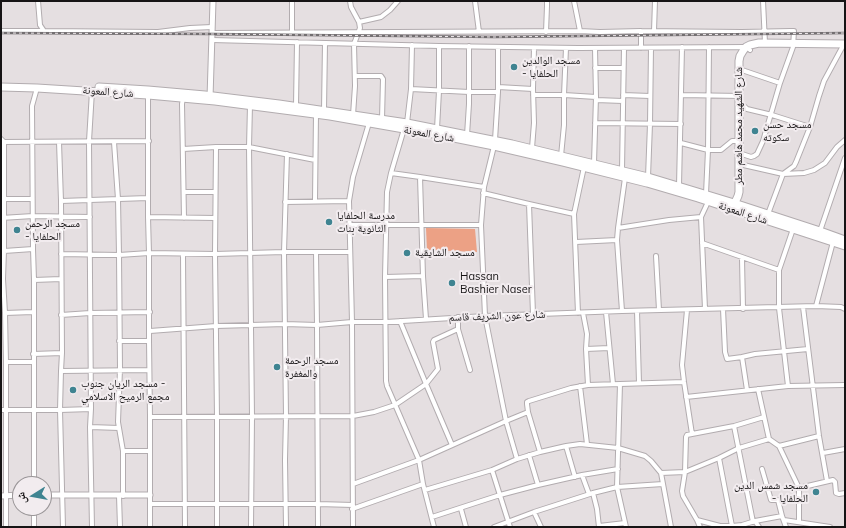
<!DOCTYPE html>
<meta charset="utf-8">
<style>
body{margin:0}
#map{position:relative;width:846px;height:528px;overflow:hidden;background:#e5dfe1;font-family:Mulish,"Noto Naskh Arabic",sans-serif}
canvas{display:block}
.frame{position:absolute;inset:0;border:2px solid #161415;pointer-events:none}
.north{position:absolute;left:12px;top:476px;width:40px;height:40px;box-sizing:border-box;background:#f2ecef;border:1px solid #9a9698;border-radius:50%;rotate:259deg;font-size:11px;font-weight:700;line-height:16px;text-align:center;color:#161415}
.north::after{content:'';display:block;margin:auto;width:14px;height:18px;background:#3f8491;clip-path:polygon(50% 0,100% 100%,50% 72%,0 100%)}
</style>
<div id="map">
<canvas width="846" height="528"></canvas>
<div class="frame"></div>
<div class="north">ش</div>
</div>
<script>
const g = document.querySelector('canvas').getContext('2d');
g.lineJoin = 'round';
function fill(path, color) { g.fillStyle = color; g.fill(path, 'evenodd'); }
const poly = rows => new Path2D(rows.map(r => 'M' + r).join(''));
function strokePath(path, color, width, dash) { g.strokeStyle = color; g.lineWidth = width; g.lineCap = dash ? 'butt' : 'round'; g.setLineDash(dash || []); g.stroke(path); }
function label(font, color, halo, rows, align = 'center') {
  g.font = font + ' Mulish,"Noto Naskh Arabic",sans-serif'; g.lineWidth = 4; g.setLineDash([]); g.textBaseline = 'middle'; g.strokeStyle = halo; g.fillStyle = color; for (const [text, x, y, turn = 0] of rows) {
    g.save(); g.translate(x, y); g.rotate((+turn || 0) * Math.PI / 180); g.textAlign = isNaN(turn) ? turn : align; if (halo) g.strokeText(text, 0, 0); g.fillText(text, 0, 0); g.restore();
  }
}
const green = poly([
 [426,228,475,229,477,252,427,250]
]);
const minor = poly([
 [38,1,40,25,44,31,158,32,190,28,212,27],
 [350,1,351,7,359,22,360,28,354,44,355,86,353,115],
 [475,1,479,32],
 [574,1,580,31],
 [763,1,765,43],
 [359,22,381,17,390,10,398,1],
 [1,31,44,31],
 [654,31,655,1],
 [546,32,547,6,547,1],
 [212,33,580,31,600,32,641,31],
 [292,33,292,1],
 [212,40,439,46,578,48,746,47,750,50],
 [641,48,641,31,742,32,791,31,794,31,793,47,780,83,763,141,757,154,754,156,751,157,739,153],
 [595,68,623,68],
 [739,69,780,83],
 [355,76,381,76,383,79,382,119],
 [498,87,533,89],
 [411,89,469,92,469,46],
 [148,95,148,217,149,253,149,341,150,417,150,527],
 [533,95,564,95,596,97],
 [623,95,650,96],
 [681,95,741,96],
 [183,98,182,104,184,218],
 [596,100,623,101],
 [740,104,743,105,747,109,772,115,810,127],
 [250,105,249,147,252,417,251,527],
 [296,106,297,42],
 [324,110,325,43],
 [407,123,411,89,412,45],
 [595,123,681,124],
 [404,129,391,173,387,192,385,277,386,381,387,386,419,460,423,484,434,527],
 [437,129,439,91,439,46],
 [467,135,469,104,469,92,498,92],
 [1,139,4,142,4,251,3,279,5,313,6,362,6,527],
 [495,140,498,92,498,47],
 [1,142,149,141],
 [59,142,61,201,62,353,61,371,60,410,63,527],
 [114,142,118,199,119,255,120,369,118,422,123,451,123,496],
 [681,143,708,150,721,150,732,141,740,141],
 [494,146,484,187,481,225,485,316,506,421,517,459],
 [216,147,215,254,217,417,217,527],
 [532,148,534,123,533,89,534,48],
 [183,149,216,147,249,147,315,160],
 [561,156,564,125,564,95,566,48],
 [594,163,596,97,595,48],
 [739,164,783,174,804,173,814,170,825,163,837,147,845,140],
 [622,170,624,48],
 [391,173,420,177,484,187],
 [420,177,423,276,426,319],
 [648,177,650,124,651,48],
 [679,186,682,47],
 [184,192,215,192],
 [483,193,529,204,574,214],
 [706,194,708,150,709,47],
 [4,199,32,199],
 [61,201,148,198],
 [315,201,316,114],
 [285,202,349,201],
 [529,204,533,314],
 [768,214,783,174,794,166,796,162,810,127,819,96,824,81,844,44],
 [148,217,215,218],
 [1,218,33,216,90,217],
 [350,225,481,225],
 [618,228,669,220,701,217],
 [820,231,845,158],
 [576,242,617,240],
 [702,243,779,270],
 [4,251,33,249],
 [316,252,317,325,318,527],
 [61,254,119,255,149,253,215,254,284,252,350,252],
 [183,254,185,527],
 [656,256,659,310],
 [742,258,743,309],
 [385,277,423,276],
 [34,280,61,279],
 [816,306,833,242],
 [803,307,819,436,827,481],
 [705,309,701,217,708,202],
 [723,309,725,352,727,359,742,357,747,390],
 [687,310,682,365,684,382,692,434,687,435,686,437,685,472,682,491,683,496,697,520,700,527],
 [622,311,617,240,618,228,625,178],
 [637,311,639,383],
 [606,312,613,384],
 [5,313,33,312],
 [578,313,574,214,584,167],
 [583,313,587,334,586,349,588,385],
 [61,315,90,313,150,312],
 [458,317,458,329,470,370],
 [400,321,426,384,452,445],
 [150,331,216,326,285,324,317,325,352,322,386,322,485,316,622,311,816,306,841,307,845,309],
 [119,341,149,341],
 [586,349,609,348],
 [33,354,62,353],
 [742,357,755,354,808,349],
 [6,362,33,362],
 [61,371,149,370],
 [620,384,617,487,626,527],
 [580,386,587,444],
 [788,386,779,308,779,270,793,229],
 [758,389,769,439,779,446,799,488,799,522],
 [686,397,788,386,845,385],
 [1,410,60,410,91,409],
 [150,417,353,416,374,412,395,405,426,384,438,369,433,342,434,340,458,329],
 [734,426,753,522],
 [90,427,119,428],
 [692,434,734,426,764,417],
 [566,446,575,477],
 [779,446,819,436],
 [123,451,150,451],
 [540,452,528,412,527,404,527,402,529,401,571,388,588,385,684,382],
 [823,453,845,449],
 [529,455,538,485],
 [719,458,732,526],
 [762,469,771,500,778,500,782,516],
 [492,470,510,527],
 [661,473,685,472,719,458,739,448,769,439],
 [582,475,589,494],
 [34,484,34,280,33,249,32,106,37,88],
 [353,484,419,460,506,421,528,412],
 [799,488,833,480,835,482,836,493,839,494,845,493],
 [425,490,492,470,517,459,540,452,566,446,580,444,618,448,645,456,651,461,661,473,671,527],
 [593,493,597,509,599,527],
 [119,496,120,527],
 [150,504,318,504,353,505],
 [34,508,34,527],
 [352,509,423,484],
 [461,509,466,527],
 [534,512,541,527],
 [432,517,500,495,538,485,582,475,618,469],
 [697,520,720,526,732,526,742,525,755,521,782,516,786,527],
 [784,520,830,527],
 [755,521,759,527],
 [599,526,625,523],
 [92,527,90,427,91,409,89,141,92,91],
 [286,527,285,460,286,416,284,252,287,154],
 [353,527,352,322,349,201,353,177,369,123],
 [494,527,534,512,593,493,617,487,663,484]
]);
const tertiary = poly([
 [210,98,213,1],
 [44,495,150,495],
 [1,496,20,495]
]);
const primary = poly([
 [733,207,738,196,739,192,739,61,740,56,743,51,746,47,750,45,759,43,845,44]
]);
const trunk = poly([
 [1,87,37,88,148,95,215,101,330,116,444,136,494,146,563,162,647,183,698,198,845,246],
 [99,87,148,90,205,95,279,104,407,123,512,144,648,177,734,203,820,231,845,240]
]);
const rail = poly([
 [1,33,214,34,494,37,845,33]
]);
const markers = [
 [514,67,4,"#3f8491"],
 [755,131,4,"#3f8491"],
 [329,222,4,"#3f8491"],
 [17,230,4,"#3f8491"],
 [407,253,4,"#3f8491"],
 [452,283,4,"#3f8491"],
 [277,367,4,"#3f8491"],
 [73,390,4,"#3f8491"],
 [816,492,4,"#3f8491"]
];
const poiNames = [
 ["مسجد الوالدين",522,61],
 ["- الحلفايا",522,74],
 ["مسجد حسن",763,125],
 ["سكوته",763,138],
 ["مدرسة الحلفايا",337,216],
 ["الثانوية بنات",337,229],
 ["مسجد الرحمن",25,224],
 ["- الحلفايا",25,237],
 ["مسجد الشايقية",415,253],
 ["Hassan",460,277],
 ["Bashier Naser",460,290],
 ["مسجد الرحمة",285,361],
 ["والمغفرة",285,374],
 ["مسجد الريان جنوب -",81,384],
 ["مجمع الرميح الاسلامي",81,397],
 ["مسجد شمس الدين",808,486,"right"],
 ["- الحلفايا",808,499,"right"]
];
const streetNames = [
 ["شارع المعونة",108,92,4],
 ["شارع الشهيد محمد هاشم مطر",739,126,-90],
 ["شارع المعونة",429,134,10],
 ["شارع المعونة",743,213,18],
 ["شارع عون الشريف قاسم",497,316,-2]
];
fill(green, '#eca185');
strokePath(minor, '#b2acaf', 6);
strokePath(tertiary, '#b2acaf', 7);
strokePath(primary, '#b2acaf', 9);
strokePath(trunk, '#b2acaf', 9);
strokePath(minor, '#fff', 4);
strokePath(tertiary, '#fff', 5);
strokePath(primary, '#fff', 7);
strokePath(trunk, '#fff', 7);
strokePath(rail, '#726e70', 2.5);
strokePath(rail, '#f2ecef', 1, [3]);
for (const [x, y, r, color] of markers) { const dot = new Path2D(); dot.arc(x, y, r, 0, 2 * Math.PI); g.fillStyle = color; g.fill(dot); strokePath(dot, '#f2ecef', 1.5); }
label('11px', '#161415', '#f2ecef', poiNames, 'left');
label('11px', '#161415', '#f2ecef', streetNames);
</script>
